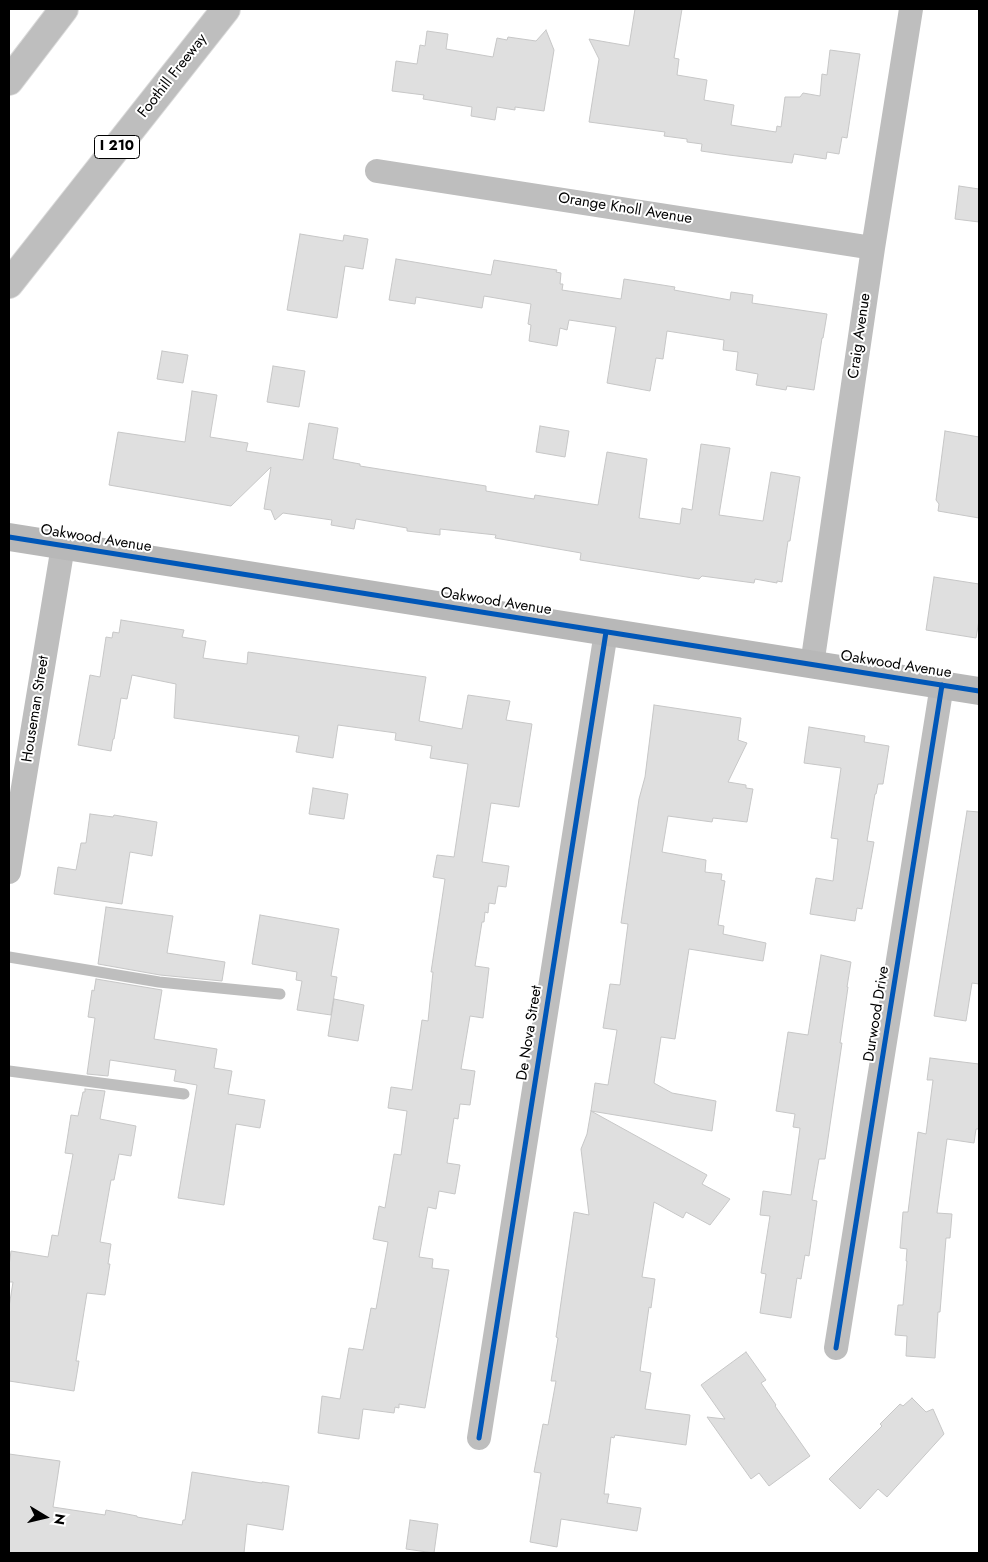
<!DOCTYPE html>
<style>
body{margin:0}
#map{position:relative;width:988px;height:1562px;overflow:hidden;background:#fff;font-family:Jost,sans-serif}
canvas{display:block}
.frame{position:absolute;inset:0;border:10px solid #000;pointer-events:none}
.north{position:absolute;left:20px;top:1492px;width:50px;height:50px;-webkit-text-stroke:4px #fff;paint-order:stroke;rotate:99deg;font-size:14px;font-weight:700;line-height:20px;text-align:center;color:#000}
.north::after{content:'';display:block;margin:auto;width:18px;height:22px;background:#000;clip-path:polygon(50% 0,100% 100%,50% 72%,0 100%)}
</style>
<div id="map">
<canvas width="988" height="1562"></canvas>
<div class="frame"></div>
<div class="north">N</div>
</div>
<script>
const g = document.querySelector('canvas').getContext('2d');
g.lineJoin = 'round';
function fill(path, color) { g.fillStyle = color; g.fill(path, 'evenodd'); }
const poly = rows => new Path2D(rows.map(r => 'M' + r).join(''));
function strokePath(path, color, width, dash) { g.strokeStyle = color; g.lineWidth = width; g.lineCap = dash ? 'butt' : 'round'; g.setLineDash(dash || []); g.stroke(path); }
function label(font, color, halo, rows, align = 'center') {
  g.font = font + ' Jost,sans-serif'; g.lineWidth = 4; g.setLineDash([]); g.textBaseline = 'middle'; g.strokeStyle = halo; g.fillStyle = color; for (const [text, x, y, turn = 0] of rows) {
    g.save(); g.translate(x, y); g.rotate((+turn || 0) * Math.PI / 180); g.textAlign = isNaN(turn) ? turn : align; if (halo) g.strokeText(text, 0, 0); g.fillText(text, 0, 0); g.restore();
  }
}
const building = poly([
 [635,9,682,9,674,58,679,59,677,75,707,80,704,100,734,105,731,125,776,132,777,126,781,127,785,97,800,97,803,93,820,96,822,74,827,75,830,50,860,54,847,138,842,137,839,154,827,152,826,159,794,154,792,163,729,155,701,151,702,144,687,142,687,139,664,136,665,132,589,122,599,59,589,39,629,46,635,9],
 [546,30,554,50,544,111,515,107,515,110,497,107,495,120,471,116,472,107,423,99,424,95,392,91,396,61,417,64,420,45,425,46,427,31,448,34,446,49,493,57,497,38,507,40,508,37,536,41,546,30],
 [959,186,979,189,979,222,955,219,959,186],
 [300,234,343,241,344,235,368,239,363,269,345,266,337,318,287,310,300,234],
 [396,259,491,275,494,260,557,270,556,272,561,273,560,284,563,284,562,290,621,299,624,279,675,287,674,290,730,300,731,292,753,295,752,303,827,314,823,338,822,338,814,390,787,386,786,390,756,385,758,374,736,370,738,352,723,350,724,340,667,331,663,359,656,358,650,391,607,383,616,327,569,320,567,330,560,328,557,346,529,341,531,325,528,324,531,304,484,296,482,308,416,297,415,304,389,300,396,259],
 [162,351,188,355,183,383,157,379,162,351],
 [273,366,305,371,299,407,267,402,273,366],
 [192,391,217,395,210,437,248,443,246,451,303,460,309,423,338,428,333,459,360,464,360,466,486,486,486,491,534,499,535,495,598,505,607,452,647,459,639,518,680,524,682,508,692,510,701,444,730,448,719,515,763,521,771,472,800,477,790,541,788,541,782,582,777,581,777,583,755,579,754,583,702,576,699,579,580,560,581,553,495,538,496,535,440,529,440,535,407,531,407,528,356,519,354,529,331,525,332,520,283,513,275,520,271,510,264,509,271,467,231,506,109,485,118,432,185,442,192,391],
 [540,426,569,431,565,457,536,452,540,426],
 [945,431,979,437,979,518,938,511,939,504,936,500,945,431],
 [934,577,979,584,979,620,976,638,926,630,934,577],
 [121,620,184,630,182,637,206,641,203,658,247,664,248,652,426,677,419,721,462,729,468,695,510,701,506,720,532,724,519,807,491,803,482,862,509,866,506,887,498,886,495,904,489,903,488,913,485,912,484,922,482,922,475,966,489,968,483,1018,470,1016,461,1069,475,1071,470,1105,460,1104,458,1119,454,1118,447,1163,460,1165,455,1194,439,1191,436,1209,428,1207,419,1257,433,1259,432,1268,449,1270,425,1408,399,1404,399,1408,395,1407,394,1413,363,1409,359,1439,318,1433,322,1396,340,1399,349,1348,363,1350,371,1308,376,1309,388,1242,373,1239,379,1206,385,1208,394,1154,401,1155,407,1111,388,1108,391,1087,412,1090,422,1020,428,1021,433,972,431,972,445,879,433,877,437,855,454,857,468,764,430,758,432,746,395,740,396,733,338,725,333,758,296,752,299,736,174,718,176,684,132,675,127,699,121,698,114,739,113,739,111,751,78,745,90,675,100,677,106,637,112,638,113,632,119,633,121,620],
 [654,705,741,718,738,740,747,743,728,782,746,785,746,788,753,789,747,822,713,818,712,822,668,816,662,852,706,860,705,872,722,874,721,880,725,881,718,925,724,926,723,934,766,943,763,961,689,949,675,1039,661,1037,654,1083,672,1093,716,1101,712,1131,591,1111,595,1083,608,1085,617,1030,603,1028,610,984,620,985,628,924,621,923,639,799,645,777,654,705],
 [809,727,865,736,864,742,889,746,883,784,878,784,876,794,875,794,867,841,874,842,862,909,857,908,855,921,810,914,816,878,833,881,838,839,831,838,841,768,804,763,809,727],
 [313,788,348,794,344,819,309,814,313,788],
 [967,811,979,812,979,984,972,983,966,1021,934,1016,967,811],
 [90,814,113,817,114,815,157,822,152,856,130,852,122,904,54,894,58,867,76,870,81,843,86,843,90,814],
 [106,907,173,916,167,953,225,962,222,981,160,975,98,964,106,907],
 [260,915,339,929,331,976,337,977,331,1015,297,1010,302,981,296,980,297,972,252,964,260,915],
 [821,955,851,962,847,987,848,987,840,1043,842,1043,825,1159,819,1159,812,1200,817,1201,809,1256,805,1255,801,1279,797,1278,791,1318,760,1313,766,1274,761,1273,770,1216,760,1215,763,1191,791,1195,800,1128,793,1127,795,1114,776,1111,788,1032,808,1035,821,955],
 [96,979,162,990,154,1039,217,1049,214,1068,232,1071,228,1094,265,1100,260,1128,236,1124,224,1205,178,1198,197,1085,174,1081,176,1070,110,1060,108,1076,87,1074,95,1018,88,1017,92,990,94,991,96,979],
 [334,999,364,1005,358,1041,328,1036,334,999],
 [930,1058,979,1064,979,1129,976,1129,974,1143,947,1139,937,1213,952,1214,950,1238,946,1238,940,1312,938,1312,935,1358,906,1356,907,1336,895,1335,898,1305,903,1305,907,1261,906,1261,907,1249,900,1248,903,1212,908,1212,918,1132,926,1134,933,1080,927,1080,930,1058],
 [85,1089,105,1091,100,1119,136,1126,131,1156,119,1154,114,1180,111,1180,100,1242,111,1244,108,1264,110,1264,105,1295,87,1293,76,1361,79,1361,74,1391,9,1381,9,1307,13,1282,9,1282,9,1266,11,1251,48,1257,52,1235,58,1236,73,1154,65,1153,71,1115,78,1116,83,1092,85,1092,85,1089],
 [591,1111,707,1175,702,1184,730,1199,710,1225,686,1212,683,1218,654,1202,642,1277,655,1279,651,1308,649,1307,640,1371,651,1373,645,1409,690,1415,686,1445,615,1435,614,1438,611,1437,604,1494,609,1494,607,1503,641,1508,637,1531,561,1519,557,1547,530,1542,541,1473,534,1472,543,1424,548,1425,556,1381,551,1381,558,1338,556,1337,574,1212,589,1215,581,1149,587,1134,591,1111],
 [746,1352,766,1380,761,1383,776,1405,775,1406,810,1456,769,1486,759,1473,751,1479,707,1417,725,1419,701,1385,746,1352],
 [912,1398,926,1412,933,1409,944,1434,887,1497,878,1489,860,1509,829,1479,882,1426,880,1424,900,1404,903,1406,912,1398],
 [9,1454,60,1461,53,1507,105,1515,106,1510,137,1516,137,1517,182,1525,183,1520,185,1520,192,1472,262,1483,262,1482,289,1486,283,1530,247,1524,244,1553,9,1553,9,1454],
 [410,1520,438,1524,434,1553,406,1549,410,1520]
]);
const lane = poly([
 [9,957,159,982,280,994],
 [9,1071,184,1094]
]);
const street = poly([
 [377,171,873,248],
 [812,665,873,248,911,9],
 [9,872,63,546],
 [836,1348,942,685],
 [479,1438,606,632]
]);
const secondary = poly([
 [9,537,979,691]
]);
const highway = poly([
 [9,81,64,9],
 [9,284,226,9]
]);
const cycleway = poly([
 [9,537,979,691],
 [836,1348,942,685],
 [479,1438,606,632]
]);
const shields = [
 [117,147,45]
];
const shieldNames = [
 ["I 210",117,147]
];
const streetNames = [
 ["Foothill Freeway",173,76,-52],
 ["Orange Knoll Avenue",625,209,9],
 ["Craig Avenue",860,336,-82],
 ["Oakwood Avenue",96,539,9],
 ["Oakwood Avenue",496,602,9],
 ["Oakwood Avenue",896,665,9],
 ["Houseman Street",36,709,-81],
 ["Durwood Drive",877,1014,-81],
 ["De Nova Street",530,1033,-81]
];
fill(building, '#dfdfdf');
strokePath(building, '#c7c7c7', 1);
strokePath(highway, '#dbdbdb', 30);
strokePath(lane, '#bebebe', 11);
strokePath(street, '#bebebe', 24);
strokePath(secondary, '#b8b8b8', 28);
strokePath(highway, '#bebebe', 28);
strokePath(cycleway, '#0057b8', 5);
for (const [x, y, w] of shields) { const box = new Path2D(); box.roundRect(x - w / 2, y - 11.5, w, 23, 4); g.fillStyle = '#fff'; g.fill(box); strokePath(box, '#000', 1); }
label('bold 14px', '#000', null, shieldNames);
label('15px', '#000', '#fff', streetNames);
</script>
